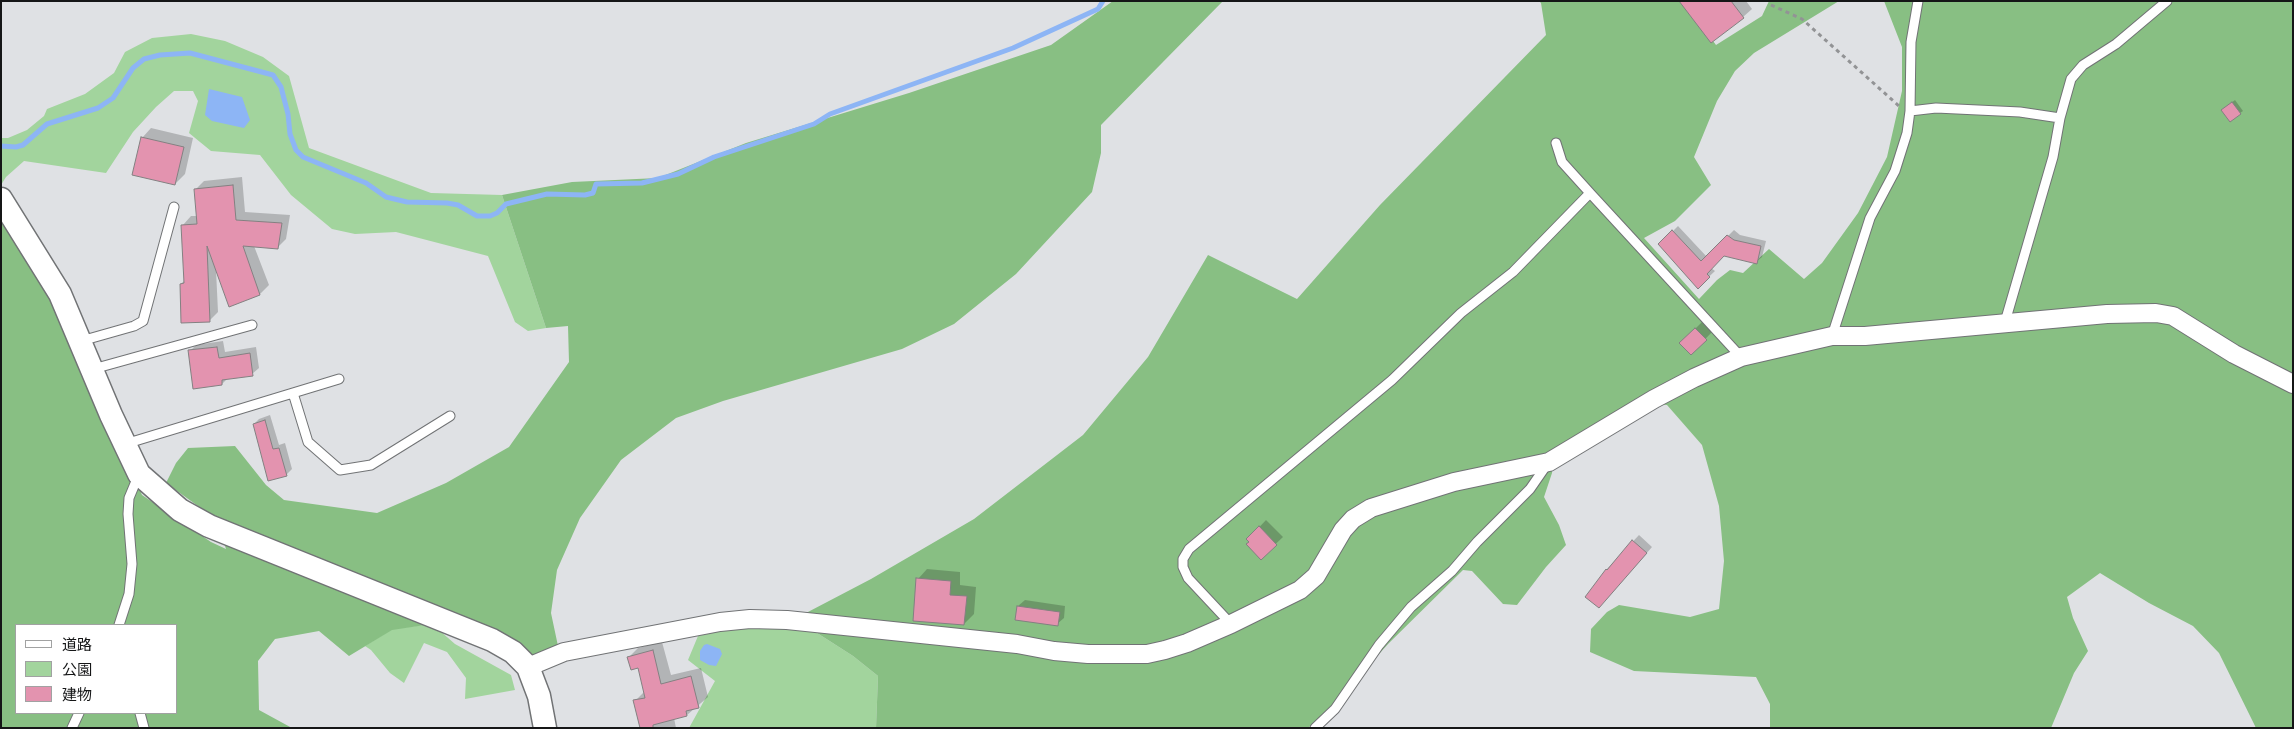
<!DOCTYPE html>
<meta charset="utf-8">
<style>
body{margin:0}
#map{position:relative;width:2294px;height:729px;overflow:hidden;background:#dfe1e4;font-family:Lato,"Noto Sans JP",sans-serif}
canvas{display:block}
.frame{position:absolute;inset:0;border:2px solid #151617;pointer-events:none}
.legend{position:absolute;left:15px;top:624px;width:162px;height:90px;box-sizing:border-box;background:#fff;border:1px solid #a1a2a2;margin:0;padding:6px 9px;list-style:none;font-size:15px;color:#151617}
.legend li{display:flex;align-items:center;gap:10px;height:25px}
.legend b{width:25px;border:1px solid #a1a2a2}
</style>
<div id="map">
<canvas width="2294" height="729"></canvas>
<div class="frame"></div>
<ul class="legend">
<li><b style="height:6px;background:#fff"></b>道路</li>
<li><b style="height:14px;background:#a2d49d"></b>公園</li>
<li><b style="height:14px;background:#e393af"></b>建物</li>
</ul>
</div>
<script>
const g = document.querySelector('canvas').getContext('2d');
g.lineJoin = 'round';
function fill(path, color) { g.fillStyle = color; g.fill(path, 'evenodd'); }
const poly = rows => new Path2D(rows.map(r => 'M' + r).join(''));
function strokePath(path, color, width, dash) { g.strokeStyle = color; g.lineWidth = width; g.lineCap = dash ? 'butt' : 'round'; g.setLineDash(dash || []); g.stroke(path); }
const green = poly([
 [191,34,225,41,263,57,289,76,309,148,431,193,502,195,546,328,528,331,515,322,488,256,396,232,355,234,332,229,291,195,260,155,211,151,189,133,198,101,193,91,174,91,156,107,133,132,106,173,24,161,6,177,1,185,1,138,8,138,27,130,44,116,47,109,85,94,114,73,125,52,152,38],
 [432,624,455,644,511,675,515,690,465,699,466,678,447,652,424,643,404,683,390,673,371,650,365,646,392,629],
 [766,625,814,631,853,656,878,676,876,728,689,728,715,681,688,660,698,636,734,628]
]);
const forest = poly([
 [1113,1,1223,1,1101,125,1101,153,1092,192,1016,274,954,324,902,349,723,401,676,418,621,460,580,518,557,570,551,613,558,646,528,658,432,624,392,630,349,656,319,631,275,639,258,661,259,710,292,728,1,728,1,208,57,297,142,495,211,542,226,549,216,519,166,483,176,463,188,448,235,446,266,485,284,500,377,513,446,483,509,447,569,362,568,326,546,328,502,195,572,182,658,178,746,143,909,93,1051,45],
 [16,625,176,625,176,713,16,713],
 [1539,1,1684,1,1716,45,1762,16,1769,1,1839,1,1754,53,1735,71,1717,101,1694,157,1711,185,1675,221,1644,238,1699,299,1717,280,1730,270,1743,273,1769,249,1804,279,1822,263,1858,213,1887,157,1902,91,1902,47,1884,1,2293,1,2293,728,2256,728,2219,653,2193,626,2149,603,2100,573,2067,597,2073,618,2088,651,2074,673,2051,728,1770,728,1770,704,1756,677,1634,671,1590,652,1591,629,1607,612,1619,605,1690,617,1719,609,1724,561,1719,506,1702,445,1667,405,1639,402,1554,453,1552,473,1544,497,1559,525,1566,545,1546,567,1517,605,1503,604,1472,571,1463,570,1389,643,1329,709,1308,728,876,728,878,676,853,656,814,631,785,624,871,579,974,519,1083,435,1148,357,1208,255,1297,299,1380,205,1546,35,1541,3]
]);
const water = poly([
 [209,89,242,97,250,120,244,128,212,121,205,115],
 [707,644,720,649,722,654,716,666,709,665,700,660,700,651,704,645]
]);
const shadow = poly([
 [1681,1,1746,1,1752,9,1743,17],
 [2235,100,2243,111,2240,113,2226,107],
 [151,128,193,138,185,174,175,184,142,138],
 [242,177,245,212,290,215,286,239,278,247,254,246,269,285,260,294,230,305,216,270,218,312,209,321,181,284,185,280,183,225,191,216,198,216,196,189,204,181],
 [1678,226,1707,257,1734,230,1740,235,1766,241,1762,257,1756,262,1724,255,1711,268,1715,271,1698,287,1660,244],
 [1702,322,1712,332,1691,354,1681,343],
 [223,341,225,352,256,347,259,368,252,374,228,378,222,384,190,351,196,345],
 [270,415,279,445,285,443,292,469,286,475,254,424,259,419],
 [1266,520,1283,537,1261,558,1248,539],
 [1639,535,1652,547,1605,601,1586,597,1607,569],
 [927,569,960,572,960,585,976,587,974,614,964,624,918,579],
 [1025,600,1065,606,1064,618,1057,624,1018,606],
 [662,642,671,675,701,668,708,697,687,715,674,718,676,728,642,728,635,701,645,691,639,666,629,657,638,648]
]);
const stream = poly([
 [1,146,16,147,23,145,47,124,98,108,113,98,133,68,144,59,160,55,190,53,273,75,281,87,288,114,290,134,296,150,303,157,366,183,386,197,407,202,447,203,458,205,477,216,490,216,497,213,506,204,547,194,585,195,593,193,596,184,642,183,678,174,714,157,814,124,830,114,1013,48,1098,9,1103,1]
]);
const building = poly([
 [1679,1,1731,1,1744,18,1711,43,1679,1],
 [2232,102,2241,114,2230,122,2221,110,2232,102],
 [141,137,184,147,175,185,132,175,141,137],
 [233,185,236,220,282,223,278,249,243,246,260,295,229,307,207,246,210,322,181,323,180,284,184,283,181,225,197,224,194,189,233,185],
 [1672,230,1701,261,1727,235,1734,240,1761,246,1757,264,1724,256,1707,274,1710,277,1698,289,1658,244,1672,230],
 [1695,328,1707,340,1691,355,1679,343,1695,328],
 [217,347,219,358,250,353,253,376,222,380,222,385,193,389,188,350,217,347],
 [265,420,273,449,279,448,287,476,268,481,253,424,265,420],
 [1259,526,1277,545,1261,560,1246,544,1249,542,1246,539,1259,526],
 [1632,540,1647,553,1599,608,1585,597,1606,569,1607,570,1632,540],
 [916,578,951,581,950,595,967,596,964,625,913,621,916,578],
 [1017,606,1060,612,1058,626,1015,620,1017,606],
 [653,650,661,684,691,676,699,708,686,711,687,716,653,725,653,728,640,728,633,700,645,698,638,668,631,670,627,657,653,650]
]);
const path = poly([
 [1771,5,1802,19,1899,106]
]);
const service = poly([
 [1910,111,1936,108,2020,112,2060,118],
 [1556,143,1562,162,1590,193],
 [2005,322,2053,157,2060,118,2071,79,2083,65,2116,44,2167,1],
 [1832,336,1870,218,1895,171,1907,133,1910,111,1911,42,1918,1],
 [81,341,134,326,143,321,174,207],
 [93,369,252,325],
 [293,393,308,442,340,470,371,465,450,416],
 [125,444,339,379],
 [1231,624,1188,578,1183,567,1183,559,1189,549,1392,380,1461,313,1513,272,1590,193,1741,357],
 [119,625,129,594,132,564,128,514,129,498,139,474],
 [140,713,144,728],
 [72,728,79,713],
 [1315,728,1335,709,1379,645,1411,607,1452,571,1477,542,1530,489,1548,463]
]);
const minor = poly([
 [528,667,564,652,720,622,750,619,787,620,1017,644,1054,651,1088,654,1147,654,1165,650,1187,643,1231,624,1300,590,1316,576,1343,530,1353,519,1371,508,1454,482,1549,462,1654,399,1694,378,1741,357,1832,336,1865,336,2107,314,2156,313,2173,316,2234,354,2293,384]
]);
const tertiary = poly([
 [1,199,60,294,111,415,139,474,180,510,209,526,492,640,513,652,528,667,539,696,545,728]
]);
fill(green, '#a2d49d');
fill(forest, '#88bf83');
fill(water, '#8db5f5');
fill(shadow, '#0003');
strokePath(stream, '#8db5f5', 5);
fill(building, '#e393af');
strokePath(building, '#838081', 1);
strokePath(service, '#717375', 11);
strokePath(minor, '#717375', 20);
strokePath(tertiary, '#717375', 25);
strokePath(path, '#929395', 3, [4, 4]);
strokePath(service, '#fff', 9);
strokePath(minor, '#fff', 18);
strokePath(tertiary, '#fff', 22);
</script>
